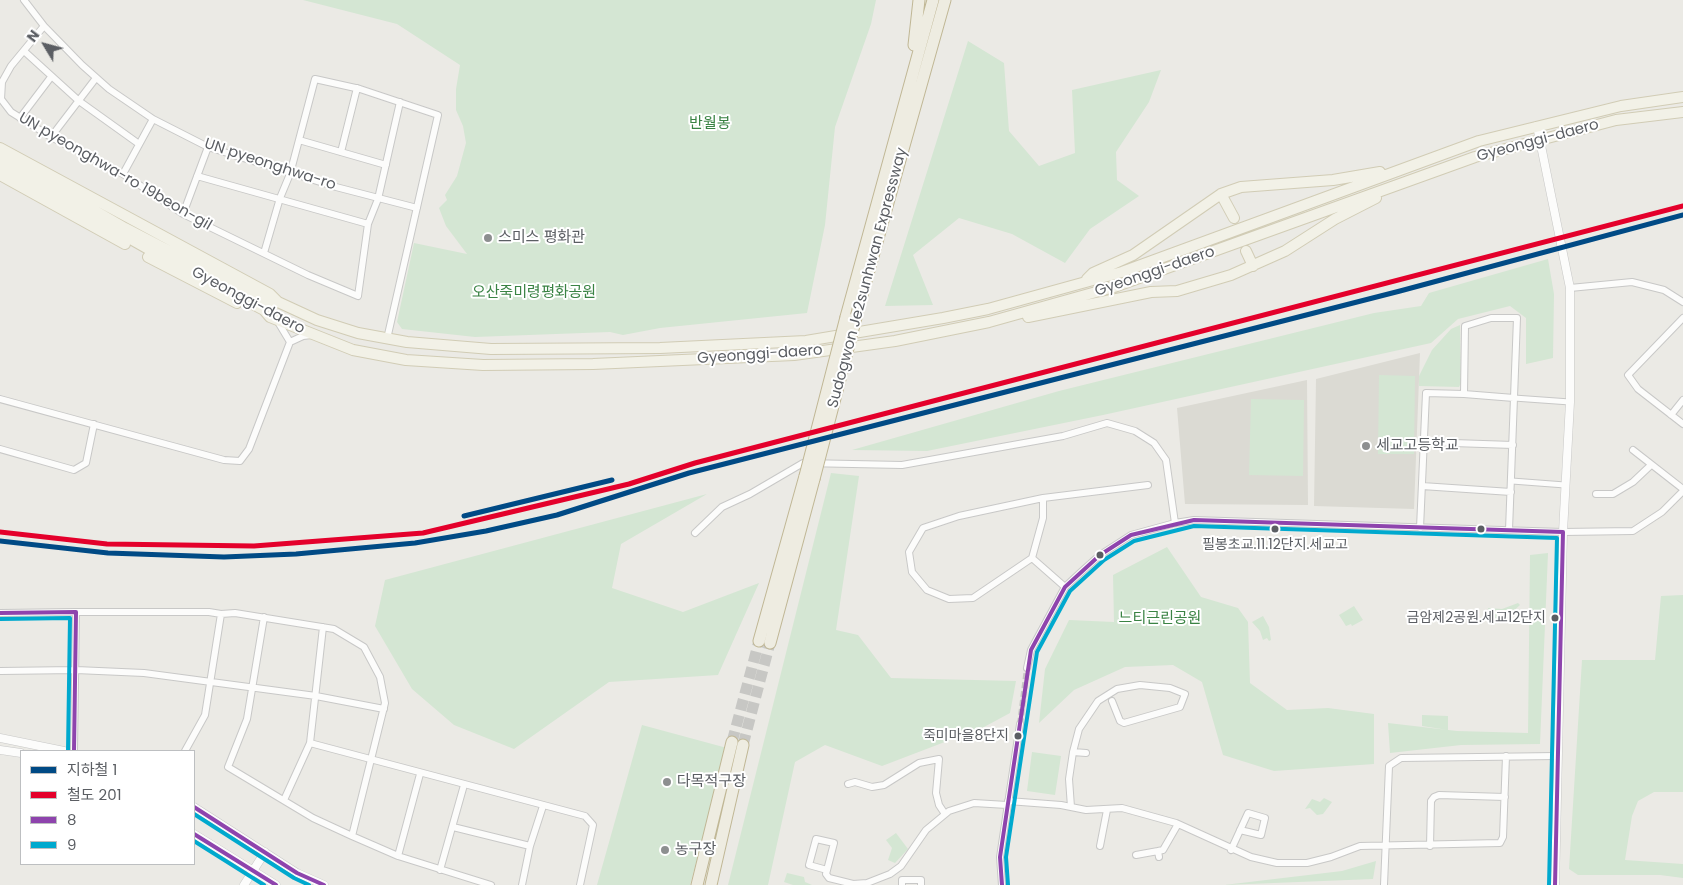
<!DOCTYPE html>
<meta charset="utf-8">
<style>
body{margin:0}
#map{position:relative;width:1683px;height:885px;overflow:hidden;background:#ebeae5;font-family:Poppins,"Noto Sans KR",sans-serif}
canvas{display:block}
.legend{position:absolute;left:20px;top:750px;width:175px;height:115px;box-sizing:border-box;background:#fff;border:1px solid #bdbfc1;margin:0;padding:6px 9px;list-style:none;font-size:15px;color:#5b5e63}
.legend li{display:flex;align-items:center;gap:10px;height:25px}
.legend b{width:25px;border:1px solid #bdbfc1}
.north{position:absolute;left:20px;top:20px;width:50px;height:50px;-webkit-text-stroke:4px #fff;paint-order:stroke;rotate:307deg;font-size:14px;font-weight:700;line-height:20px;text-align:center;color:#5b5e63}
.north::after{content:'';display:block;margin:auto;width:18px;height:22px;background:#5b5e63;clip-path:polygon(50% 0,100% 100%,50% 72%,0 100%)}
</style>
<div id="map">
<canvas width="1683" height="885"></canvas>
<ul class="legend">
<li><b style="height:6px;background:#004a85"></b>지하철 1</li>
<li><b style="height:6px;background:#e4002b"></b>철도 201</li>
<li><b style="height:6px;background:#8e44ad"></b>8</li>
<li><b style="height:6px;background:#00a9ce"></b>9</li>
</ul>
<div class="north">N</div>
</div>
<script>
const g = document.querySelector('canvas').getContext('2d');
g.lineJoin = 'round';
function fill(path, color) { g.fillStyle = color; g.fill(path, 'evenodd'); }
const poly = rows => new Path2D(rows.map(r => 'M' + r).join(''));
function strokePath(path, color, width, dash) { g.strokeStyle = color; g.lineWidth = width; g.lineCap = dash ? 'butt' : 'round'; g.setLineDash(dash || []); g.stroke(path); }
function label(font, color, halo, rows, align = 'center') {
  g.font = font + ' Poppins,"Noto Sans KR",sans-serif'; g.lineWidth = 4; g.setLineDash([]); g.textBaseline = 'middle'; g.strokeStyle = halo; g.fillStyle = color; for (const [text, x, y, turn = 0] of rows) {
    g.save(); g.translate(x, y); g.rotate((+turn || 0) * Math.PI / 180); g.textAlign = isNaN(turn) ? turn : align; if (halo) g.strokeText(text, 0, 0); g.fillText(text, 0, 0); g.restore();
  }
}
const education = poly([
 [1420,353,1414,509,1314,506,1316,379],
 [1307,380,1308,505,1185,504,1177,408]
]);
const green = poly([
 [303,0,876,0,871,24,835,127,825,225,807,313,660,328,623,335,610,332,475,337,402,329,397,322,414,243,467,254,446,226,439,208,447,200,445,195,457,176,466,143,463,126,456,110,456,89,460,65,397,24],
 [968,41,1004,63,1009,131,1039,166,1075,153,1072,90,1161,70,1149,102,1116,152,1117,180,1139,196,1090,229,1065,263,1012,234,959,218,913,255,933,305,885,306],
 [1548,259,1554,294,1553,358,1526,364,1526,318,1510,306,1458,319,1431,343,1103,415,927,451,852,450,1059,391,1374,313,1421,306,1429,293],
 [1460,325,1461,383,1459,387,1419,386,1419,376,1432,350,1451,329],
 [1379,375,1415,376,1414,454,1378,454],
 [1251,399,1304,400,1303,476,1249,475],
 [831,473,859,476,836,630,858,635,891,678,1016,681,1010,713,984,727,882,766,825,745,795,762,768,885,728,885],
 [707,494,621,544,612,588,683,612,759,583,718,675,609,682,514,749,454,725,412,689,375,626,385,580],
 [1167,547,1201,597,1238,608,1248,622,1250,683,1287,710,1328,708,1374,714,1374,764,1274,771,1223,755,1202,682,1173,665,1125,667,1074,690,1039,723,1045,669,1069,620,1114,622,1113,575],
 [1548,553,1540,744,1461,745,1390,753,1388,723,1457,731,1528,733,1530,555],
 [1683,595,1683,792,1654,792,1638,801,1632,816,1625,860,1683,864,1683,878,1660,875,1578,875,1569,869,1582,660,1655,660,1661,596],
 [1518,603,1520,605,1507,617,1511,622,1488,624,1488,608,1502,609],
 [1354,606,1363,620,1352,626,1351,624,1346,626,1339,615],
 [1263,616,1269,627,1271,640,1269,641,1267,638,1263,640,1260,631,1252,622],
 [1422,715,1448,716,1448,730,1422,726],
 [642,725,727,748,690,885,597,885],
 [1032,752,1061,756,1055,795,1027,791],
 [1324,798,1332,802,1323,814,1317,815,1310,808,1305,809,1312,799,1320,802],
 [896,833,908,849,895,863,888,860,892,848,886,840],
 [1376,861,1373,879,1224,885,1342,871],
 [787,873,804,877,805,882,812,885,793,885,784,882]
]);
const minorTunnel = poly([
 [1020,724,1027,668]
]);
const motorwayTunnel = poly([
 [732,742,759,641],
 [743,745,770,643]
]);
const pedestrian = poly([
 [1514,398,1570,402],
 [1512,481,1565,485]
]);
const minor = poly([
 [24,0,44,26,82,65,109,89,153,119,208,147,336,187,417,208],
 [44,26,11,66,2,82,1,99,11,112,51,137,123,174,183,214,308,275,358,296,368,224,378,199,400,102],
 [24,51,79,101,139,144],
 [20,118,51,77],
 [51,137,96,78],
 [299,140,386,165],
 [341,152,357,88],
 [123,174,153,119],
 [197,176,368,224],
 [183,214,208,147],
 [264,253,280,198,290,174,315,79,360,89,438,115,387,339],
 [1570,288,1632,282,1664,290,1683,302],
 [1683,318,1628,375,1638,389,1683,424],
 [290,342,303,336,312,335],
 [1464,394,1514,398],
 [0,399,224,460,240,461,249,449,290,342,278,322],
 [1671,415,1683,400],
 [1423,442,1513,445],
 [0,449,74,470,86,463,94,424],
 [1633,450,1683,489],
 [1422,486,1511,492],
 [1596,494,1613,494,1633,482,1651,465],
 [1420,528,1426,393,1464,394,1465,326,1491,318,1517,318,1509,530],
 [695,533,722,507,750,494,803,463,902,465,1063,436,1107,423,1135,431,1154,443,1166,460,1175,523],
 [1032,558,973,598,949,599,927,590,912,572,909,552,923,528,959,516,1043,498],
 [1065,587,1032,558,1043,518,1043,498,1148,485],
 [76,612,209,612,221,614,205,715,185,751],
 [0,613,76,612,74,751],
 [221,614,235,613,334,629,364,647,380,677,385,703,352,836],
 [264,617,247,719,228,767,313,818,352,836,398,856,491,885],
 [1027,668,1031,650,1065,587,1080,573,1100,555,1131,535,1175,523,1194,520,1563,532,1633,531,1662,512,1683,491],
 [0,671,76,670,144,673,316,696,384,709],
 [310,743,585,816,593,825,580,885],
 [1073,752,1079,729,1098,701,1117,689,1140,685,1170,688,1185,694,1180,707,1124,723,1120,721,1112,701],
 [848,784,855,782,872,787,884,785,919,763,939,759,936,793,939,805,945,814],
 [284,800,310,743,323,627],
 [1008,801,1061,805,1086,810,1122,808,1176,823,1251,857,1277,863,1307,863,1331,857,1360,846,1500,843,1503,837,1506,756],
 [1071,807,1069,779,1073,752,1086,753],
 [453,827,530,846],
 [1100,846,1107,810],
 [1430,846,1431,801,1434,797,1439,795,1505,797],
 [1231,850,1248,813,1265,818,1261,835,1240,830],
 [1136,855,1158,851],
 [398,856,420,774],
 [1159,857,1158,851,1163,850,1178,824],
 [440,870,464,785],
 [827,870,809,865,816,839,834,843,826,874,829,878,853,884,867,883,890,874,901,866,926,830,949,811,974,803,1007,805],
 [522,885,530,846,543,806],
 [902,885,902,880,921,880,921,885],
 [1002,885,1000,857,1020,724],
 [1384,885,1389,766,1401,758,1556,756]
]);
const tertiary = poly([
 [1537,126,1570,288,1570,402,1563,532,1555,885],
 [0,738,64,751],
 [0,750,21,753],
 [194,807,297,873,324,885],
 [194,834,276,885],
 [244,885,265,852]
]);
const primary = poly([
 [0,148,270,294,278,302],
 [0,156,125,228,267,302,278,302,317,320,358,333,407,342,491,349,660,348,806,341,943,318,988,309,1122,272,1479,141,1621,106,1683,97],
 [0,165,150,250,264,310,270,317,353,350,406,360,483,365,593,364,794,355,895,341,989,322,1114,287,1475,157,1616,120,1683,112],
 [0,175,125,244],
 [1221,194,1234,218],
 [1246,251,1253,266],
 [148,257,237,303],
 [1087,279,1093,273,1133,255,1221,194,1241,187,1333,180,1380,172],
 [1028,317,1151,292,1177,291,1231,275,1285,251,1335,219,1376,198]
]);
const motorway = poly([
 [914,45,919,0],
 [859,306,945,0],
 [846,317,933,0],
 [759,641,805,476],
 [770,643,814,479],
 [697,885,732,742],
 [711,885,743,745]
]);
const motorwayBridge = poly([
 [805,476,846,317],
 [814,479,859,306]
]);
const bus1 = poly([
 [0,613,76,612,74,751],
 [194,807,297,873,324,885],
 [194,834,276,885],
 [1002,885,1000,857,1031,650,1065,587,1100,555,1131,535,1194,520,1563,532,1555,885]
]);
const bus2 = poly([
 [0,619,70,618,68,751],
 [194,814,294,878,309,885],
 [194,841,264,885],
 [1008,885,1006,857,1037,652,1070,591,1104,560,1134,541,1194,526,1557,538,1549,885]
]);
const rail1 = poly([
 [0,532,107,544,254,546,423,533,629,484,695,463,1683,206]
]);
const metro1 = poly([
 [464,516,612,480],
 [0,541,108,553,224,557,296,554,415,543,486,531,557,515,689,473,1400,291,1683,215]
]);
const markers = [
 [488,238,5,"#8d8f90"],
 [1366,446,5,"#8d8f90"],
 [1275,529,4.5,"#5b5e63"],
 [1481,529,4.5,"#5b5e63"],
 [1100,555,4.5,"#5b5e63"],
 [1555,618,4.5,"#5b5e63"],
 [1018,736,4.5,"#5b5e63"],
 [667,782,5,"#8d8f90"],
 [665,850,5,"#8d8f90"]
];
const busNames = [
 ["필봉초교.11.12단지.세교고",1275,545,"center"],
 ["금암제2공원.세교12단지",1546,618],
 ["죽미마을8단지",1009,736]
];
const parkNames = [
 ["반월봉",710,124],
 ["오산죽미령평화공원",534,293],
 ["느티근린공원",1160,619]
];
const streetNames = [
 ["Gyeonggi-daero",1538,141,-15],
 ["UN pyeonghwa-ro",270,165,18],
 ["UN pyeonghwa-ro 19beon-gil",115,172,30],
 ["Gyeonggi-daero",1155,272,-19],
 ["Sudogwon Je2sunhwan Expressway",868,278,-75],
 ["Gyeonggi-daero",248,301,28],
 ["Gyeonggi-daero",760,355,-4]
];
const poiNames = [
 ["스미스 평화관",498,238],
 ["세교고등학교",1376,446],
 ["다목적구장",677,782],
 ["농구장",675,850]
];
fill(education, '#dbdad3');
fill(green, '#d4e6d3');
strokePath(minorTunnel, '#c7c7c4', 6, [6, 3]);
strokePath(motorwayTunnel, '#c7c7c4', 11, [11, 5.5]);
strokePath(pedestrian, '#c8c8c7', 7);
strokePath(minor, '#c8c8c7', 8);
strokePath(tertiary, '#c8c8c7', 9);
strokePath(primary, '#d1ccb5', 12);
strokePath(motorway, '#c0b795', 13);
strokePath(pedestrian, '#fcfcfb', 5);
strokePath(minor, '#fcfcfb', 6);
strokePath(tertiary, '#fcfcfb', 8);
strokePath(primary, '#f2f1e7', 10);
strokePath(motorway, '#eeece1', 11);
strokePath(motorwayBridge, '#c0b795', 13, []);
strokePath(motorwayBridge, '#eeece1', 11);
strokePath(bus1, '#8e44ad', 4);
strokePath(bus2, '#00a9ce', 4);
strokePath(rail1, '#e4002b', 5);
strokePath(metro1, '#004a85', 5);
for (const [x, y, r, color] of markers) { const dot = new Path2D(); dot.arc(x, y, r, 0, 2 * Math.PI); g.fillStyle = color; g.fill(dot); strokePath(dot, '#fff', 2); }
label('14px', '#5b5e63', '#fff', busNames, 'right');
label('15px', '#3a8344', '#fff', parkNames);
label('15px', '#5b5e63', '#fff', streetNames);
label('15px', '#5b5e63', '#fff', poiNames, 'left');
</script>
